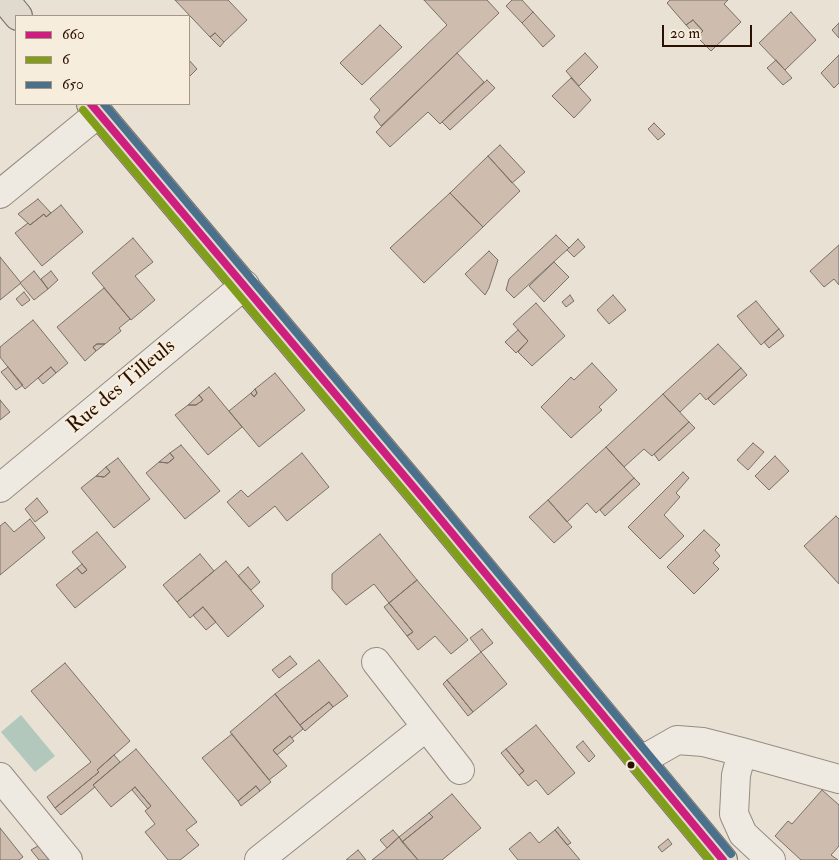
<!DOCTYPE html>
<style>
body{margin:0}
#map{position:relative;width:839px;height:860px;overflow:hidden;background:#e9e1d3;font-family:"IM FELL Double Pica",serif}
canvas{display:block}
.legend{position:absolute;left:15px;top:15px;width:175px;height:90px;box-sizing:border-box;background:#f7eddd;border:1px solid #a69585;margin:0;padding:6px 9px;list-style:none;font-size:15px;color:#2c1100}
.legend li{display:flex;align-items:center;gap:10px;height:25px}
.legend b{width:25px;border:1px solid #a69585}
.scale{position:absolute;left:662px;top:25px;width:90px;height:22px;box-sizing:border-box;border:2px solid #2c1100;border-top:0;padding-left:6px;font-size:15px;line-height:18px;white-space:nowrap;color:#2c1100;-webkit-text-stroke:4px #f7eddd;paint-order:stroke}
</style>
<div id="map">
<canvas width="839" height="860"></canvas>
<ul class="legend">
<li><b style="height:6px;background:#ce1f7e"></b>660</li>
<li><b style="height:6px;background:#809e19"></b>6</li>
<li><b style="height:6px;background:#4b708b"></b>650</li>
</ul>
<div class="scale">20 m</div>
</div>
<script>
const g = document.querySelector('canvas').getContext('2d');
g.lineJoin = 'round';
function fill(path, color) { g.fillStyle = color; g.fill(path, 'evenodd'); }
const poly = rows => new Path2D(rows.map(r => 'M' + r).join(''));
function strokePath(path, color, width, dash) { g.strokeStyle = color; g.lineWidth = width; g.lineCap = dash ? 'butt' : 'round'; g.setLineDash(dash || []); g.stroke(path); }
function label(font, color, halo, rows, align = 'center') {
  g.font = font + ' "IM FELL Double Pica",serif'; g.lineWidth = 4.5; g.setLineDash([]); g.textBaseline = 'middle'; g.strokeStyle = halo; g.fillStyle = color; for (const [text, x, y, turn = 0] of rows) {
    g.save(); g.translate(x, y); g.rotate((+turn || 0) * Math.PI / 180); g.textAlign = isNaN(turn) ? turn : align; if (halo) g.strokeText(text, 0, 0); g.fillText(text, 0, 0); g.restore();
  }
}
const water = poly([
 [21,715,55,756,35,772,1,732]
]);
const building = poly([
 [175,0,228,0,247,20,224,42,215,33,210,37,175,0],
 [424,0,487,0,499,13,381,126,374,117,380,110,370,99,447,25,424,0],
 [512,0,522,0,533,12,522,23,506,6,512,0],
 [670,0,728,0,724,4,741,22,711,51,697,37,703,31,693,20,686,25,667,3,670,0],
 [533,12,555,36,543,47,522,23,533,12],
 [791,12,816,40,785,70,759,43,791,12],
 [693,20,703,31,697,37,686,25,693,20],
 [839,23,839,38,832,30,839,23],
 [380,25,402,47,362,85,340,63,380,25],
 [215,33,224,42,220,47,210,37,215,33],
 [457,53,484,82,442,122,440,124,428,112,390,147,376,132,457,53],
 [585,53,598,67,579,86,566,71,585,53],
 [839,55,839,83,834,88,821,73,839,55],
 [189,60,197,69,189,77,189,60],
 [776,60,792,78,783,85,767,68,776,60],
 [571,78,591,100,574,118,552,96,571,78],
 [487,80,495,88,450,130,442,122,487,80],
 [654,123,665,134,658,140,648,129,654,123],
 [500,145,525,172,512,183,488,156,500,145],
 [488,156,520,191,483,227,450,193,488,156],
 [450,193,483,227,424,283,390,248,450,193],
 [38,199,51,213,46,217,44,214,30,225,18,214,38,199],
 [61,205,83,232,42,266,15,233,28,223,30,225,44,214,46,217,61,205],
 [556,235,569,248,514,298,506,290,509,279,556,235],
 [133,238,153,262,135,276,155,300,131,320,92,273,133,238],
 [578,239,585,247,574,257,567,250,578,239],
 [839,245,839,285,834,279,824,287,810,271,839,245],
 [489,251,498,260,489,288,485,295,465,274,489,251],
 [0,257,21,283,0,300,0,257],
 [554,262,569,277,544,302,529,286,554,262],
 [34,271,48,289,34,300,20,283,34,271],
 [51,271,58,280,48,289,41,279,51,271],
 [104,288,130,319,119,328,121,331,105,344,97,344,93,347,96,351,85,361,57,327,104,288],
 [24,292,30,300,22,306,16,299,24,292],
 [570,295,574,301,566,307,562,302,570,295],
 [613,295,626,310,609,324,597,310,613,295],
 [756,301,779,329,761,345,737,316,756,301],
 [536,303,565,336,532,366,518,352,528,341,513,324,536,303],
 [33,320,68,363,56,373,51,367,25,389,0,357,0,347,33,320],
 [779,329,784,336,769,348,764,342,779,329],
 [518,330,528,341,516,353,505,342,518,330],
 [97,344,105,344,96,351,93,347,97,344],
 [718,344,741,368,706,400,700,393,680,412,663,394,718,344],
 [592,363,617,390,599,407,602,410,571,438,541,407,571,377,574,380,592,363],
 [8,367,23,385,16,390,1,372,8,367],
 [51,367,56,373,43,384,38,378,51,367],
 [741,368,747,375,714,405,708,399,741,368],
 [275,373,305,410,259,447,229,411,251,393,254,397,257,393,255,389,275,373],
 [209,387,242,427,208,455,175,415,188,405,196,405,203,400,199,395,209,387],
 [255,389,257,393,254,397,251,393,255,389],
 [663,394,689,422,652,456,644,449,624,467,606,447,663,394],
 [199,395,203,400,196,405,188,405,199,395],
 [0,400,10,412,0,420,0,400],
 [689,422,695,428,659,461,654,454,689,422],
 [753,443,764,452,748,470,737,460,753,443],
 [181,445,220,491,185,519,146,473,159,462,168,463,174,458,170,453,181,445],
 [606,447,634,478,596,513,587,503,567,522,548,500,606,447],
 [170,453,174,458,168,463,159,462,170,453],
 [302,453,329,487,287,521,275,506,249,527,227,502,241,490,248,497,302,453],
 [775,456,789,471,769,490,755,476,775,456],
 [118,458,150,499,114,528,81,488,96,476,104,477,110,472,106,467,118,458],
 [106,467,110,472,104,477,96,476,106,467],
 [683,472,689,478,676,493,680,497,664,515,684,536,660,559,628,527,683,472],
 [634,478,640,484,605,516,600,510,634,478],
 [37,498,48,512,35,522,25,509,37,498],
 [548,500,572,527,554,543,529,517,548,500],
 [836,516,839,519,839,584,804,546,836,516],
 [30,519,45,538,0,575,0,526,5,522,14,532,30,519],
 [704,530,720,545,715,550,720,556,713,563,719,569,694,594,667,567,704,530],
 [97,532,126,567,75,608,56,585,77,568,82,574,87,570,72,552,97,532],
 [380,534,417,580,389,603,374,584,346,605,332,589,332,574,380,534],
 [200,554,214,571,177,602,163,585,200,554],
 [226,561,264,606,228,637,203,607,190,618,177,602,226,561],
 [82,564,87,570,82,574,77,568,82,564],
 [248,567,260,582,251,590,238,576,248,567],
 [417,580,468,640,451,654,435,636,418,650,407,636,413,632,389,603,417,580],
 [389,603,413,632,407,636,384,607,389,603],
 [203,607,216,622,206,630,193,615,203,607],
 [482,629,493,643,481,652,470,638,482,629],
 [481,652,507,684,473,712,447,680,481,652],
 [290,656,297,664,279,678,272,670,290,656],
 [319,660,348,696,333,707,329,702,300,725,275,694,319,660],
 [65,663,130,741,97,770,99,772,55,808,47,797,91,762,31,691,65,663],
 [447,680,473,712,468,716,443,684,447,680],
 [275,694,303,729,292,738,290,736,273,750,287,766,269,780,230,732,275,694],
 [329,702,333,707,305,731,300,725,329,702],
 [536,725,575,773,548,795,536,780,528,786,519,775,524,771,506,749,536,725],
 [232,734,271,782,260,791,256,786,238,801,202,758,232,734],
 [290,736,294,741,277,755,273,750,290,736],
 [583,741,595,756,589,762,576,747,583,741],
 [136,749,197,822,186,830,199,845,180,860,168,860,145,832,155,824,145,811,151,806,135,787,111,807,93,785,136,749],
 [506,749,524,771,519,775,501,753,506,749],
 [114,755,120,762,93,785,95,787,61,815,55,808,99,772,97,770,114,755],
 [256,786,260,791,241,806,238,801,256,786],
 [135,787,151,806,148,809,132,790,135,787],
 [822,790,839,805,839,846,831,855,838,860,801,860,775,836,788,821,792,824,822,790],
 [452,794,481,828,442,860,418,860,402,842,433,817,429,813,452,794],
 [429,813,433,817,402,842,399,837,429,813],
 [558,827,571,843,567,845,555,830,558,827],
 [0,828,23,857,19,860,0,860,0,828],
 [393,830,399,837,387,848,380,840,393,830],
 [555,830,580,860,518,860,509,849,530,832,539,843,555,830],
 [399,837,418,860,372,860,387,848,399,837],
 [668,839,672,844,662,852,658,847,668,839],
 [38,846,49,860,39,860,31,850,38,846],
 [358,850,366,860,346,860,358,850]
]);
const minor = poly([
 [0,194,99,113],
 [0,488,245,285],
 [376,662,460,770],
 [742,752,736,775,734,814,743,834,771,860],
 [642,760,677,740,703,742,742,752,839,779],
 [0,777,68,860],
 [259,860,426,727]
]);
const major = poly([
 [5,0,18,16],
 [91,104,427,503,723,860]
]);
const bus1 = poly([
 [91,104,427,503,723,860]
]);
const bus2 = poly([
 [83,110,419,509,710,860]
]);
const bus3 = poly([
 [104,104,435,497,731,854]
]);
const markers = [
 [631,765,4.5,"#2c1100"]
];
const streetNames = [
 ["Rue des Tilleuls",122,387,-40]
];
fill(water, '#b2c8bd');
fill(building, '#cebcaf');
strokePath(building, '#797067', 1);
strokePath(minor, '#958c82', 30);
strokePath(major, '#797067', 30);
strokePath(minor, '#eeeae2', 28);
strokePath(major, '#e0d9cd', 28);
strokePath(bus1, '#ce1f7e', 8);
strokePath(bus2, '#809e19', 8);
strokePath(bus3, '#4b708b', 8);
for (const [x, y, r, color] of markers) { const dot = new Path2D(); dot.arc(x, y, r, 0, 2 * Math.PI); g.fillStyle = color; g.fill(dot); strokePath(dot, '#f7eddd', 2); }
label('21px', '#2c1100', '#f7eddd', streetNames);
</script>
